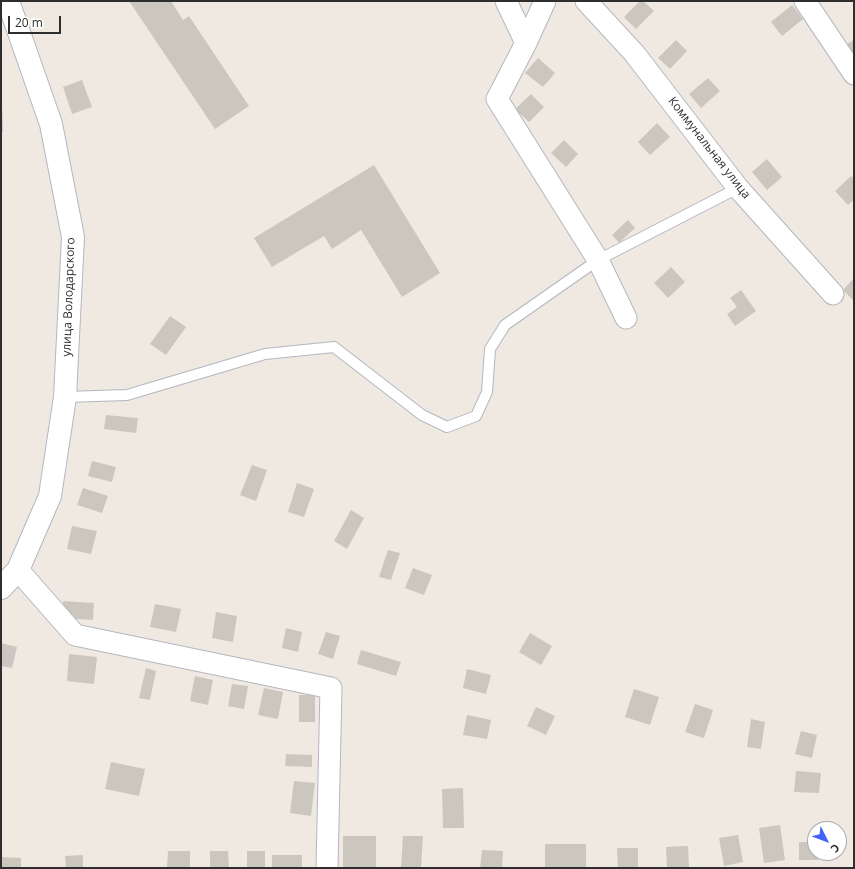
<!DOCTYPE html>
<meta charset="utf-8">
<style>
body{margin:0}
#map{position:relative;width:855px;height:869px;overflow:hidden;background:#efe9e1;font-family:"Open Sans",sans-serif}
canvas{display:block}
.frame{position:absolute;inset:0;border:2px solid #2e2e2e;pointer-events:none}
.north{position:absolute;left:807px;top:821px;width:40px;height:40px;box-sizing:border-box;background:#fff;border:1px solid #ababab;border-radius:50%;rotate:132deg;font-size:11px;font-weight:700;line-height:16px;text-align:center;color:#2e2e2e}
.north::after{content:'';display:block;margin:auto;width:14px;height:18px;background:#4264fb;clip-path:polygon(50% 0,100% 100%,50% 72%,0 100%)}
.scale{position:absolute;left:8px;top:16px;width:53px;height:18px;box-sizing:border-box;border:2px solid #2e2e2e;border-top:0;padding-left:5px;font-size:12px;line-height:14px;white-space:nowrap;color:#2e2e2e;-webkit-text-stroke:3px #fff;paint-order:stroke}
</style>
<div id="map">
<canvas width="855" height="869"></canvas>
<div class="frame"></div>
<div class="north">С</div>
<div class="scale">20 m</div>
</div>
<script>
const g = document.querySelector('canvas').getContext('2d');
g.lineJoin = 'round';
function fill(path, color) { g.fillStyle = color; g.fill(path, 'evenodd'); }
const poly = rows => new Path2D(rows.map(r => 'M' + r).join(''));
function strokePath(path, color, width, dash) { g.strokeStyle = color; g.lineWidth = width; g.lineCap = dash ? 'butt' : 'round'; g.setLineDash(dash || []); g.stroke(path); }
function label(font, color, halo, rows, align = 'center') {
  g.font = font + ' "Open Sans",sans-serif'; g.lineWidth = 3.5; g.setLineDash([]); g.textBaseline = 'middle'; g.strokeStyle = halo; g.fillStyle = color; for (const [text, x, y, turn = 0] of rows) {
    g.save(); g.translate(x, y); g.rotate((+turn || 0) * Math.PI / 180); g.textAlign = isNaN(turn) ? turn : align; if (halo) g.strokeText(text, 0, 0); g.fillText(text, 0, 0); g.restore();
  }
}
const building = poly([
 [129,1,171,1,183,20,189,16,249,106,215,129],
 [640,1,643,1,654,11,636,29,624,17],
 [792,5,803,19,782,36,771,22],
 [676,40,687,51,670,69,658,58],
 [854,40,854,55,847,44],
 [538,58,555,73,543,87,525,73],
 [708,78,720,91,701,108,689,94],
 [82,80,92,107,72,114,63,87],
 [531,94,544,107,529,122,515,109],
 [1,105,2,105,3,132,1,132],
 [657,123,670,137,650,155,638,142],
 [564,140,578,154,566,167,551,153],
 [767,159,782,177,767,190,752,172],
 [374,165,440,273,402,297,361,230,332,249,324,236,272,267,254,238],
 [851,176,854,179,854,200,848,205,835,191],
 [628,220,635,228,619,243,612,235],
 [671,267,685,282,668,298,654,283],
 [854,278,854,301,843,290],
 [741,290,756,311,735,326,727,314,737,307,730,298],
 [170,316,186,327,166,355,150,344],
 [106,415,138,418,136,433,104,429],
 [92,461,116,467,112,482,88,476],
 [252,465,267,470,256,501,240,495],
 [297,483,314,489,304,517,288,512],
 [83,488,108,496,102,513,77,505],
 [351,510,364,518,347,549,334,541],
 [72,526,97,531,91,554,67,549],
 [388,550,400,553,391,580,379,577],
 [413,568,432,575,424,595,405,588],
 [63,601,94,603,93,620,62,618],
 [155,604,181,609,176,632,150,627],
 [216,612,237,616,233,642,212,638],
 [286,628,302,632,298,652,282,648],
 [326,632,340,636,333,659,318,654],
 [530,633,552,646,541,665,519,652],
 [1,643,17,647,12,668,1,666],
 [361,650,401,662,396,676,357,664],
 [69,654,97,657,94,684,67,681],
 [146,668,156,671,150,700,139,698],
 [467,669,491,675,486,694,463,688],
 [195,676,213,680,208,705,190,701],
 [232,684,248,686,244,709,228,706],
 [264,688,283,692,278,719,258,715],
 [634,689,659,697,650,725,625,717],
 [299,695,315,695,315,722,299,722],
 [695,704,713,710,704,738,685,732],
 [536,707,555,716,546,735,527,726],
 [467,715,491,720,487,739,463,735],
 [751,719,765,722,761,749,747,747],
 [801,731,817,735,812,758,795,754],
 [286,754,312,755,312,767,285,766],
 [111,762,145,769,139,796,105,789],
 [796,771,821,773,819,793,794,792],
 [294,781,315,783,311,816,290,813],
 [463,788,464,828,443,828,442,789],
 [780,825,785,860,764,863,759,828],
 [738,835,743,862,724,866,719,838],
 [343,836,376,836,376,868,343,868],
 [403,836,423,836,421,868,401,868],
 [799,842,815,842,815,853,819,853,819,860,799,860],
 [545,844,586,844,586,868,545,868],
 [688,846,689,868,667,868,666,847],
 [617,848,638,848,638,868,618,868],
 [482,850,503,851,502,868,480,868],
 [168,851,190,851,190,868,167,868],
 [210,851,228,851,229,868,210,868],
 [247,851,265,851,265,868,247,868],
 [83,855,83,868,66,868,65,856],
 [272,855,302,855,302,868,272,868],
 [1,857,21,858,21,868,1,868]
]);
const service = poly([
 [65,397,127,395,265,354,334,347,422,415,447,427,476,416,487,392,490,349,505,325,598,260,738,188]
]);
const minor = poly([
 [506,1,526,43],
 [545,1,526,43,497,99,598,260,626,318],
 [586,1,634,53,738,188,833,294],
 [805,1,854,74],
 [18,570,75,635,331,688,327,868]
]);
const tertiary = poly([
 [1,588,18,570,50,496,65,397,73,237,51,124,8,1]
]);
const streetNames = [
 ["Коммунальная улица",709,148,52],
 ["улица Володарского",69,297,-88]
];
fill(building, '#cbc7bf');
strokePath(service, '#b4b7c1', 12);
strokePath(minor, '#b4b7c1', 23);
strokePath(tertiary, '#b4b7c1', 24);
strokePath(service, '#fff', 10);
strokePath(minor, '#fff', 21);
strokePath(tertiary, '#fff', 22);
label('12px', '#2e2e2e', '#fff', streetNames);
</script>
